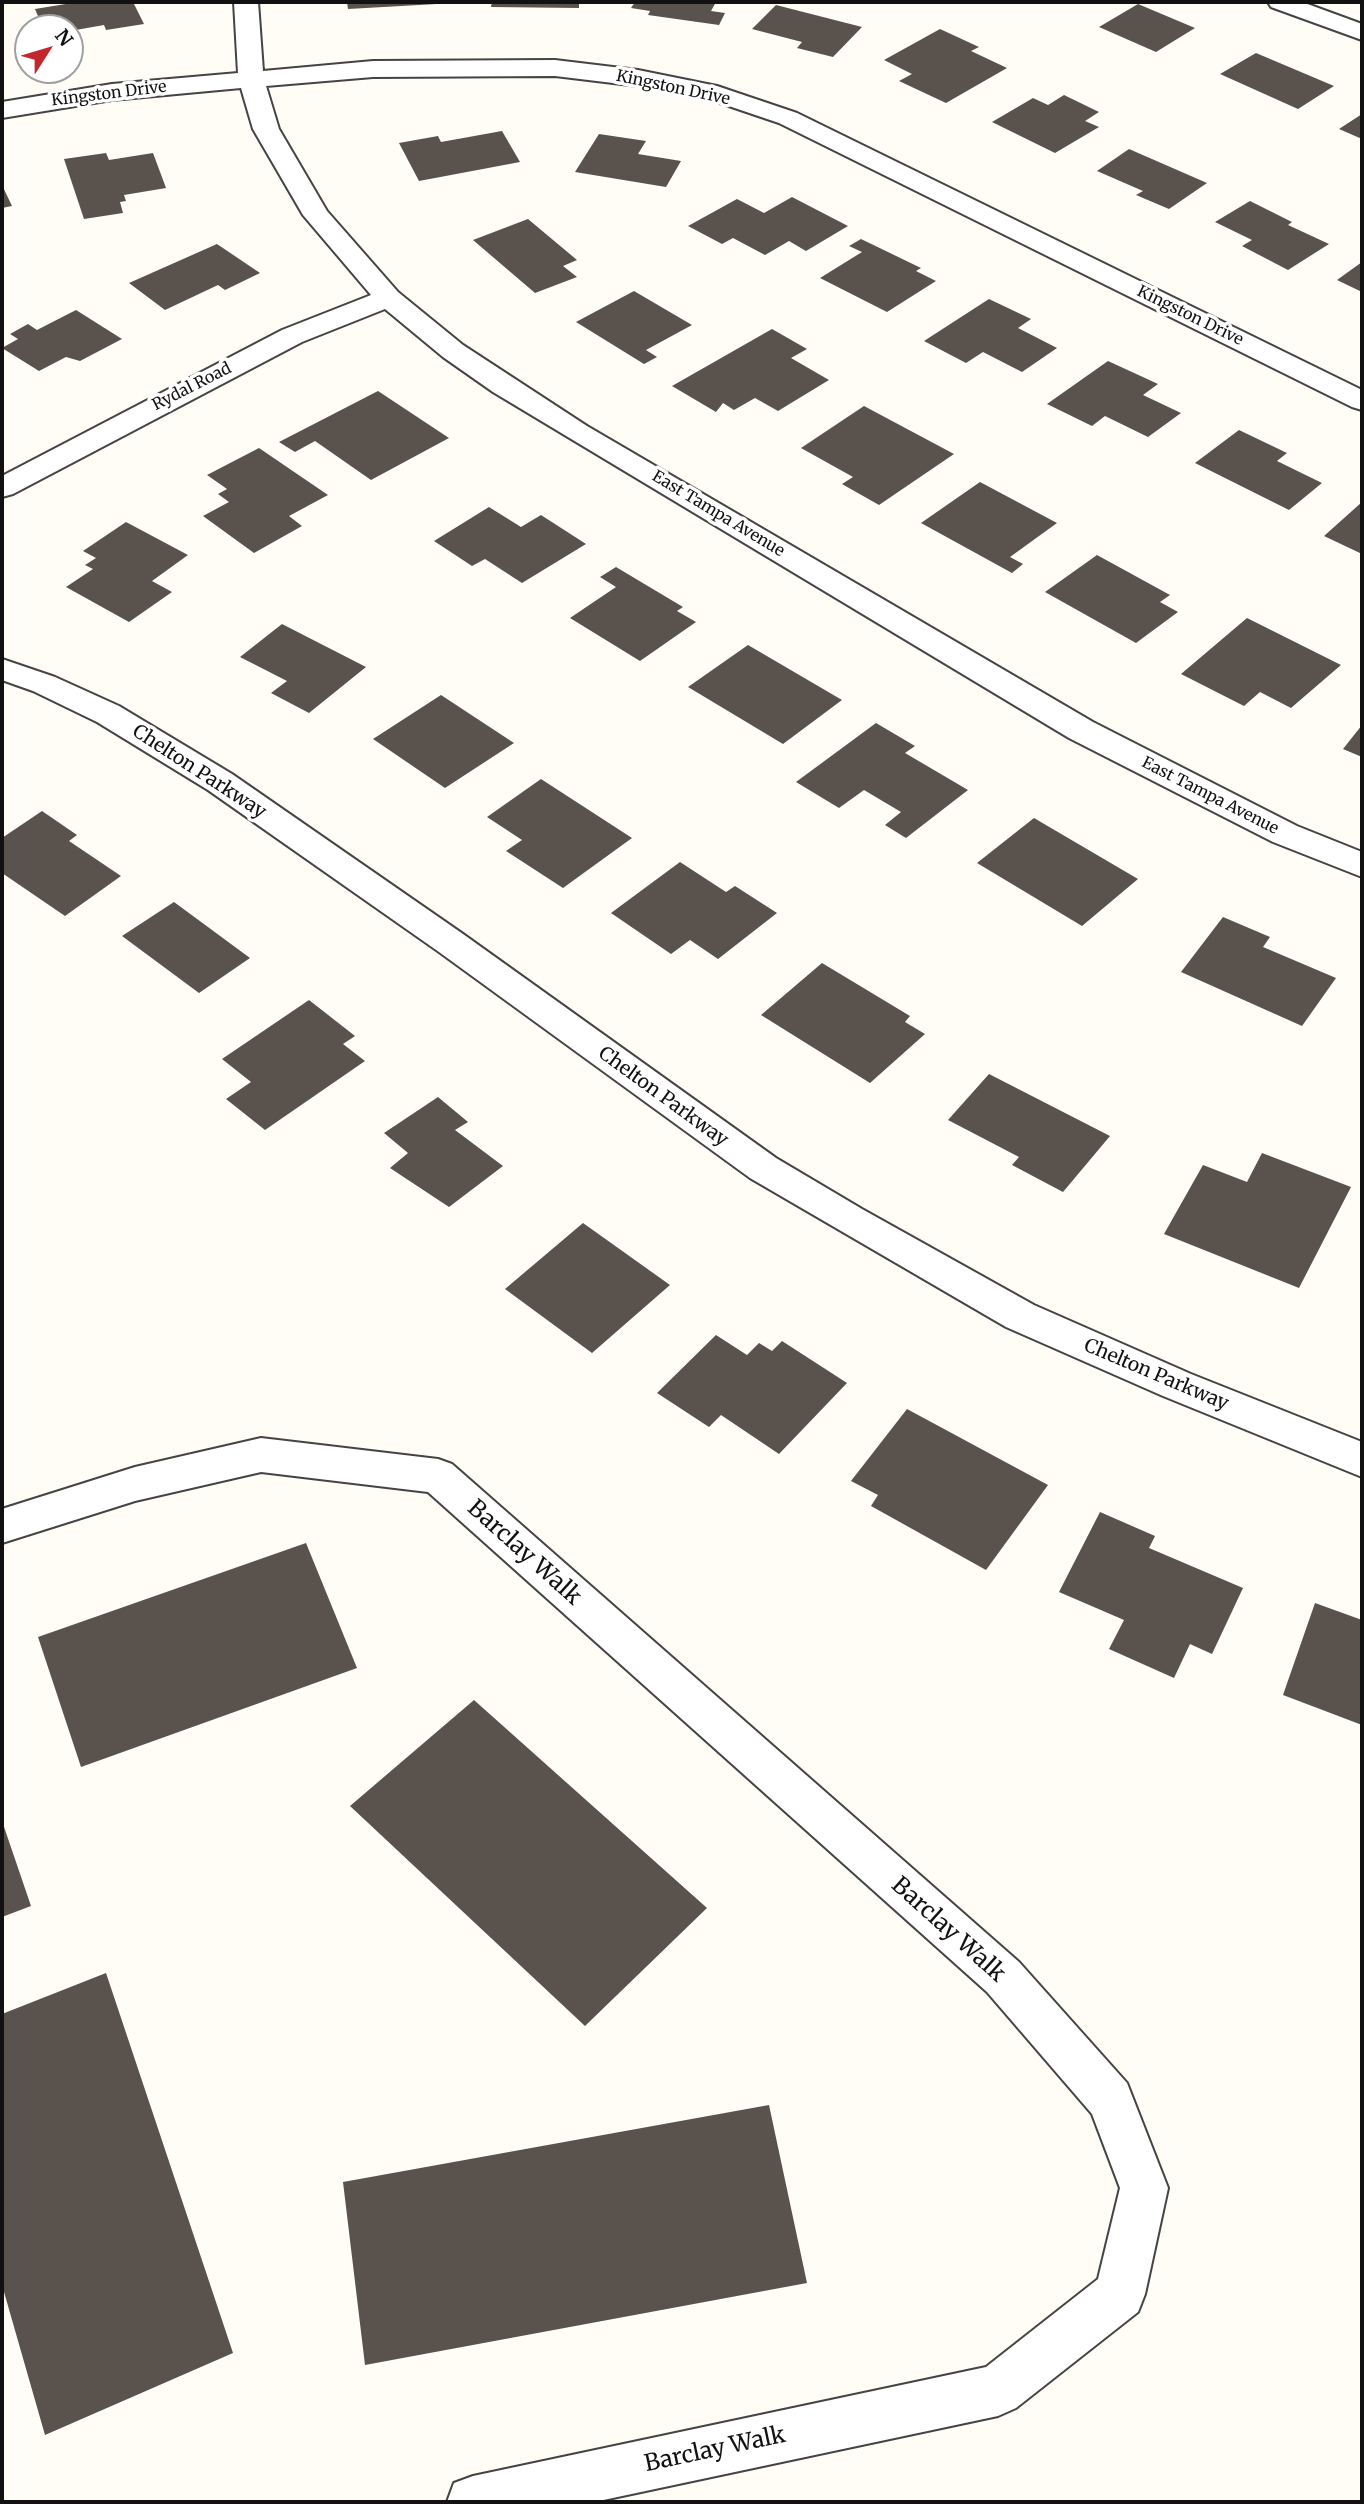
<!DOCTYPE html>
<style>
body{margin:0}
#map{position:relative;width:1364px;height:2504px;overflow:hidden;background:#fffdf5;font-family:Merriweather,serif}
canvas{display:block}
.frame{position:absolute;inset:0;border:4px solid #111;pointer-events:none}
.north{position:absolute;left:14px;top:14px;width:70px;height:70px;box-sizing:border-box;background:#fff;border:2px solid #a0a0a0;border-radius:50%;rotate:53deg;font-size:19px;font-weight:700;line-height:28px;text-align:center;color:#111}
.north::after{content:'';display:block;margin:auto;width:24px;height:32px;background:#c4262e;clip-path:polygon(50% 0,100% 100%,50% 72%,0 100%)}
</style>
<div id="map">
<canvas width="1364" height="2504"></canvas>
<div class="frame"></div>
<div class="north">N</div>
</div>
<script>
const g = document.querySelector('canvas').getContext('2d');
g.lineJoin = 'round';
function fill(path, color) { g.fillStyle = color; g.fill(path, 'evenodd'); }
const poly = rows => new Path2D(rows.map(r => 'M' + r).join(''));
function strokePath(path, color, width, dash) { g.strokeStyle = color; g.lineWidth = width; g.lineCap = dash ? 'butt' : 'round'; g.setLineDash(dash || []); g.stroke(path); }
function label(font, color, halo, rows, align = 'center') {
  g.font = font + ' Merriweather,serif'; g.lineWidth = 7; g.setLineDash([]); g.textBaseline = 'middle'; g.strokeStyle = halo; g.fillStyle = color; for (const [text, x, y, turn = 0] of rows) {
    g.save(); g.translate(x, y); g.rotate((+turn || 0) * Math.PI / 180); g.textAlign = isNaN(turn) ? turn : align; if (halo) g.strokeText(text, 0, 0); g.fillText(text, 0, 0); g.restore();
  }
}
const building = poly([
 [78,2,133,2,144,24,106,30,104,25,70,31,70,28,43,28,35,9],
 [347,2,437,2,437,4,348,9],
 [492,2,579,2,579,8,491,7],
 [635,2,716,2,711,11,725,13,719,25,648,15,650,11,631,8],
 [1138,4,1195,28,1156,52,1099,27],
 [776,5,862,27,833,57,797,48,802,42,752,29],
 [940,29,979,47,971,51,1007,68,946,103,899,81,912,74,884,60],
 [1256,53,1334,86,1298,109,1220,74],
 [1064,95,1099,112,1085,121,1099,127,1055,153,992,122,1033,98,1048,105],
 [1362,114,1362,139,1339,129],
 [502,131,520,162,419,181,399,143,438,136,441,142],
 [599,134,646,141,638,154,681,161,666,187,575,172],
 [1129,149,1207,183,1169,209,1136,195,1143,191,1097,171],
 [106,153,109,160,153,153,166,188,124,195,126,201,120,202,123,213,84,219,64,159],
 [2,185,12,206,2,208],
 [792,197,848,226,806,251,789,241,765,255,733,238,722,244,688,226,737,199,764,213],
 [1250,201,1292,222,1288,225,1329,244,1288,270,1242,246,1252,240,1215,222],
 [528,219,577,260,563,266,577,277,535,293,473,240],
 [861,239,921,268,916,271,936,281,887,312,820,278,862,252,849,246],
 [217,244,260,273,225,290,218,285,165,310,129,283],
 [1362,262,1362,292,1337,280],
 [634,291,692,325,646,350,657,357,644,364,576,322],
 [989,299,1031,319,1018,328,1057,348,1022,372,983,352,966,363,924,341],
 [76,310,122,339,80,361,66,357,39,371,2,348,18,339,10,334,28,324,37,330],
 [772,329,807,349,791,358,829,380,778,411,755,398,734,410,723,403,716,412,672,386],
 [1108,361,1158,384,1143,395,1181,413,1148,437,1105,416,1092,426,1047,404],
 [378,391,449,438,371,480,315,441,295,452,279,442],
 [864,406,954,454,879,505,842,484,853,477,801,448],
 [1239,430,1287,453,1277,461,1322,483,1289,510,1195,463],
 [259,448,328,495,289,516,302,526,254,553,203,516,229,502,218,494,227,489,207,475],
 [980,482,1057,523,1010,557,1023,564,1012,573,921,523],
 [1362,502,1362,554,1324,536],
 [489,507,521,527,541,515,586,544,522,583,485,559,472,566,434,541],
 [126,522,188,555,152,581,172,592,129,622,66,587,93,569,85,565,96,558,83,551],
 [1097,555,1170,595,1160,602,1178,612,1136,643,1045,592],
 [616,567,683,607,677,611,696,622,640,661,570,618,616,587,600,577],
 [1247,618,1341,665,1291,708,1260,692,1244,706,1181,674],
 [282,624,366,667,309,713,271,693,287,681,240,657],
 [748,645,842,700,783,744,688,687],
 [441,695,514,743,445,788,373,739],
 [876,723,915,746,905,753,968,790,906,838,885,825,901,812,864,790,839,808,796,782],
 [1362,725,1362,757,1343,749],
 [541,779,632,838,563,888,506,851,522,840,487,817],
 [42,811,77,835,69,841,121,876,65,916,2,873,2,838],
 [1034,818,1138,879,1082,926,977,863],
 [680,862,726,892,735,886,777,913,718,959,690,940,671,954,611,913],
 [174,902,250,958,199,993,122,936],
 [1223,917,1270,937,1263,947,1336,978,1302,1026,1181,972],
 [822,963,910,1016,905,1022,925,1034,870,1083,761,1015],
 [309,1000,355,1036,343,1044,365,1061,265,1130,226,1099,251,1082,222,1059],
 [989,1074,1110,1136,1063,1192,1012,1165,1019,1157,948,1120],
 [438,1097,468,1122,455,1130,503,1166,449,1207,390,1168,408,1153,384,1133],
 [1262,1153,1351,1187,1299,1288,1164,1234,1203,1165,1247,1182],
 [583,1223,670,1285,592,1353,505,1289],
 [716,1335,747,1355,759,1343,772,1351,782,1341,847,1383,779,1454,721,1415,709,1427,657,1393],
 [907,1409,1048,1485,986,1570,871,1506,878,1495,851,1481],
 [1100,1512,1155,1536,1149,1548,1243,1588,1212,1654,1190,1644,1174,1678,1109,1649,1124,1620,1059,1592],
 [306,1543,357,1668,81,1767,38,1637],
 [1315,1603,1362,1620,1362,1725,1283,1695],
 [474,1700,707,1908,585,2026,350,1806],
 [2,1821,31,1906,2,1917],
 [106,1973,233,2353,45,2435,2,2285,2,2014],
 [769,2105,807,2283,365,2365,343,2182]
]);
const street = poly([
 [234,2,258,2,263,71,373,61,555,60,638,70,717,86,797,113,1362,390,1362,410,1352,407,779,123,711,100,638,86,555,76,373,77,266,86,279,129,327,211,398,292,463,345,587,426,1093,722,1297,826,1362,852,1362,877,1273,842,1069,738,493,392,443,357,385,309,302,342,13,494,2,497,2,476,282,330,371,295,303,215,253,129,241,88,112,100,2,118,2,102,112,84,238,73,234,2],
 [1268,2,1302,2,1362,24,1362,40,1271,7,1268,2],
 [2,659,55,677,119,706,232,774,463,934,776,1158,862,1209,1034,1305,1191,1374,1362,1442,1362,1477,1163,1396,1006,1327,750,1178,439,952,208,790,97,722,33,691,2,680,2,659],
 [261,1438,438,1459,452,1464,1019,1962,1127,2083,1168,2188,1145,2294,1138,2312,1016,2408,998,2416,594,2502,447,2502,454,2483,473,2476,986,2367,1098,2279,1120,2188,1092,2114,987,1992,428,1492,261,1472,135,1501,2,1543,2,1509,135,1467,261,1438]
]);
const farStreetnames = [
 ["Kingston Drive",673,88,12],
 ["Kingston Drive",109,94,-7],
 ["Kingston Drive",1190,316,26],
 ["Rydal Road",192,387,-27],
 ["East Tampa Avenue",718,514,31],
 ["East Tampa Avenue",1210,796,27]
];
const streetNames = [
 ["Chelton Parkway",199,772,33],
 ["Chelton Parkway",663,1097,36],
 ["Chelton Parkway",1156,1375,23]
];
const nearStreetnames = [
 ["Barclay Walk",524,1553,42],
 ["Barclay Walk",948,1930,42],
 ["Barclay Walk",715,2450,-12]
];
fill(building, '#5a524d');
strokePath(street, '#444', 4);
fill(street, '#fff');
label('16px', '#111', '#fff', farStreetnames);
label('19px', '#111', '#fff', streetNames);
label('23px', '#111', '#fff', nearStreetnames);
</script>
